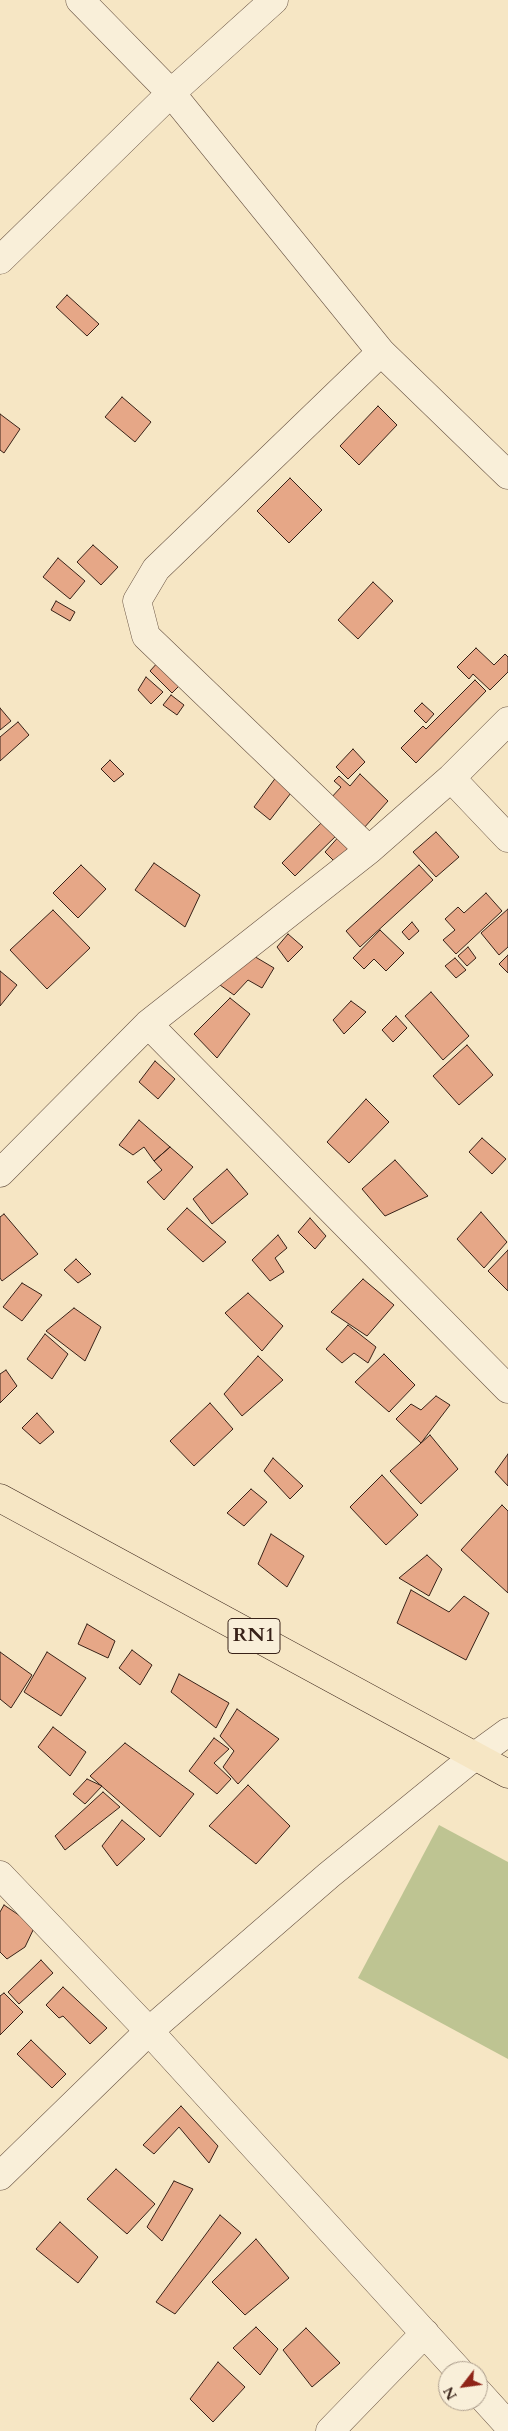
<!DOCTYPE html>
<style>
body{margin:0}
#map{position:relative;width:508px;height:2431px;overflow:hidden;background:#f6e6c4;font-family:Cardo,serif}
canvas{display:block}
.north{position:absolute;left:438px;top:2361px;width:50px;height:50px;box-sizing:border-box;background:#f9efd9;border:1px solid #ac9d8c;border-radius:50%;rotate:240deg;font-size:14px;font-weight:700;line-height:20px;text-align:center;color:#382218}
.north::after{content:'';display:block;margin:auto;width:18px;height:22px;background:#8f2418;clip-path:polygon(50% 0,100% 100%,50% 72%,0 100%)}
</style>
<div id="map">
<canvas width="508" height="2431"></canvas>
<div class="north">N</div>
</div>
<script>
const g = document.querySelector('canvas').getContext('2d');
g.lineJoin = 'round';
function fill(path, color) { g.fillStyle = color; g.fill(path, 'evenodd'); }
const poly = rows => new Path2D(rows.map(r => 'M' + r).join(''));
function strokePath(path, color, width, dash) { g.strokeStyle = color; g.lineWidth = width; g.lineCap = dash ? 'butt' : 'round'; g.setLineDash(dash || []); g.stroke(path); }
function label(font, color, halo, rows, align = 'center') {
  g.font = font + ' Cardo,serif'; g.lineWidth = 4.5; g.setLineDash([]); g.textBaseline = 'middle'; g.strokeStyle = halo; g.fillStyle = color; for (const [text, x, y, turn = 0] of rows) {
    g.save(); g.translate(x, y); g.rotate((+turn || 0) * Math.PI / 180); g.textAlign = isNaN(turn) ? turn : align; if (halo) g.strokeText(text, 0, 0); g.fillText(text, 0, 0); g.restore();
  }
}
const green = poly([
 [439,1825,508,1862,508,2059,358,1978]
]);
const building = poly([
 [67,295,99,324,87,336,56,307,67,295],
 [122,397,151,422,135,442,105,417,122,397],
 [378,406,397,425,359,465,340,446,378,406],
 [0,414,20,429,4,453,0,450,0,414],
 [290,478,322,510,289,543,257,511,290,478],
 [93,545,118,567,101,585,77,562,93,545],
 [58,558,85,581,70,599,43,577,58,558],
 [373,582,393,601,358,639,338,620,373,582],
 [56,601,75,612,70,621,51,610,56,601],
 [476,648,494,665,505,654,508,657,508,672,490,690,473,674,469,679,457,667,476,648],
 [159,661,182,683,172,693,150,671,159,661],
 [146,677,163,692,151,704,138,690,146,677],
 [475,680,486,691,416,763,401,748,423,726,426,729,475,680],
 [171,695,184,705,177,715,163,705,171,695],
 [422,703,434,714,426,723,414,711,422,703],
 [0,708,11,721,0,730,0,708],
 [18,722,29,735,0,761,0,737,18,722],
 [353,749,365,762,348,779,336,767,353,749],
 [110,760,124,774,114,782,101,769,110,760],
 [360,774,388,801,363,829,330,799,341,787,334,781,339,776,350,786,360,774],
 [277,776,294,789,270,820,254,807,277,776],
 [326,818,340,832,295,876,282,863,326,818],
 [436,832,459,857,436,877,413,852,436,832],
 [342,833,353,843,335,862,325,852,342,833],
 [154,863,200,895,185,927,135,890,154,863],
 [81,865,106,889,78,918,53,893,81,865],
 [419,865,433,880,360,947,346,931,419,865],
 [486,893,502,911,456,954,443,940,455,930,445,919,458,907,464,913,486,893],
 [508,909,508,947,499,955,481,933,508,909],
 [53,910,90,948,47,989,10,950,53,910],
 [412,922,419,931,409,940,402,932,412,922],
 [380,930,404,953,386,971,374,959,364,969,353,958,380,930],
 [288,934,303,947,288,962,277,947,288,934],
 [468,947,476,958,467,966,458,956,468,947],
 [247,952,274,968,262,988,248,980,234,995,220,985,247,952],
 [508,955,508,973,499,964,508,955],
 [455,958,466,970,456,978,445,966,455,958],
 [0,971,17,985,0,1006,0,971],
 [431,992,469,1036,443,1060,405,1016,431,992],
 [230,998,250,1014,217,1058,194,1034,230,998],
 [351,1001,366,1012,344,1034,333,1020,351,1001],
 [396,1016,407,1028,393,1042,382,1030,396,1016],
 [467,1045,493,1075,459,1105,433,1076,467,1045],
 [155,1061,175,1079,158,1099,139,1082,155,1061],
 [366,1099,389,1122,349,1163,327,1142,366,1099],
 [139,1120,170,1147,154,1161,144,1147,133,1155,119,1145,139,1120],
 [482,1138,506,1159,492,1174,469,1152,482,1138],
 [170,1147,193,1167,164,1200,147,1182,162,1170,154,1161,170,1147],
 [395,1160,428,1196,385,1216,362,1189,395,1160],
 [227,1169,248,1194,212,1224,193,1199,227,1169],
 [187,1208,226,1242,203,1262,167,1229,187,1208],
 [481,1212,507,1242,484,1268,457,1239,481,1212],
 [4,1214,38,1254,2,1281,0,1278,0,1217,4,1214],
 [310,1218,326,1236,315,1249,298,1232,310,1218],
 [278,1235,287,1248,275,1258,284,1272,270,1281,252,1260,278,1235],
 [508,1250,508,1291,488,1271,508,1250],
 [76,1259,91,1274,78,1283,64,1270,76,1259],
 [363,1279,394,1305,367,1336,331,1312,363,1279],
 [22,1283,42,1295,22,1321,3,1307,22,1283],
 [248,1293,283,1326,262,1351,225,1313,248,1293],
 [74,1308,101,1327,85,1361,46,1331,74,1308],
 [348,1325,376,1347,368,1363,354,1353,342,1363,326,1349,348,1325],
 [45,1334,68,1354,52,1379,27,1359,45,1334],
 [384,1354,415,1385,389,1412,355,1382,384,1354],
 [258,1356,283,1380,242,1416,224,1394,258,1356],
 [6,1370,17,1386,0,1403,0,1374,6,1370],
 [436,1396,450,1405,421,1443,396,1419,411,1404,421,1410,436,1396],
 [210,1403,233,1429,194,1466,170,1441,210,1403],
 [37,1413,54,1432,40,1444,22,1428,37,1413],
 [430,1435,458,1469,421,1504,390,1471,430,1435],
 [508,1454,508,1486,495,1472,508,1454],
 [273,1458,303,1486,290,1499,264,1471,273,1458],
 [382,1475,418,1515,386,1545,350,1507,382,1475],
 [251,1489,267,1502,244,1526,227,1513,251,1489],
 [502,1505,508,1511,508,1593,461,1550,502,1505],
 [271,1534,304,1556,287,1587,258,1564,271,1534],
 [427,1555,442,1569,429,1596,399,1578,427,1555],
 [411,1590,449,1612,464,1596,489,1613,466,1660,397,1623,411,1590],
 [87,1624,115,1641,108,1658,78,1644,87,1624],
 [132,1650,152,1665,140,1685,119,1668,132,1650],
 [0,1652,32,1675,11,1708,0,1699,0,1652],
 [47,1652,86,1678,61,1716,24,1692,47,1652],
 [179,1674,229,1703,216,1728,171,1692,179,1674],
 [237,1709,279,1739,238,1784,223,1767,234,1751,220,1736,237,1709],
 [53,1727,86,1752,70,1776,38,1747,53,1727],
 [214,1738,229,1749,214,1763,231,1779,217,1794,189,1771,214,1738],
 [125,1743,194,1794,160,1837,90,1776,125,1743],
 [87,1779,102,1786,85,1804,73,1794,87,1779],
 [248,1785,290,1826,256,1864,209,1826,248,1785],
 [103,1792,120,1807,65,1850,55,1836,103,1792],
 [122,1820,145,1839,117,1866,102,1846,122,1820],
 [4,1905,35,1926,25,1947,7,1959,0,1952,0,1912,4,1905],
 [41,1960,53,1973,19,2004,8,1992,41,1960],
 [63,1987,107,2028,90,2044,63,2016,59,2018,46,2005,63,1987],
 [4,1993,23,2012,0,2035,0,1996,4,1993],
 [31,2040,66,2074,52,2088,17,2054,31,2040],
 [181,2106,218,2146,209,2163,179,2127,154,2154,143,2145,181,2106],
 [116,2169,155,2204,127,2234,87,2199,116,2169],
 [174,2181,193,2189,162,2241,147,2227,174,2181],
 [220,2215,241,2233,175,2314,156,2302,220,2215],
 [60,2222,98,2257,78,2283,36,2249,60,2222],
 [256,2239,289,2278,245,2315,212,2282,256,2239],
 [256,2327,278,2349,260,2375,233,2348,256,2327],
 [306,2328,340,2363,312,2387,283,2350,306,2328],
 [218,2362,245,2387,213,2422,190,2399,218,2362]
]);
const minor = poly([
 [80,0,171,93,381,352,508,475],
 [0,260,171,93,274,0],
 [451,778,508,838],
 [369,850,146,636,137,601,156,569,381,352],
 [148,1024,508,1389],
 [0,1173,148,1024,369,850,451,778,508,721],
 [0,1875,149,2031,459,2371],
 [0,2176,149,2031,329,1875,475,1756,508,1732],
 [478,2392,508,2425],
 [330,2431,425,2333]
]);
const trunk = poly([
 [0,1498,508,1774]
]);
const shields = [
 [254,1636,52]
];
const shieldNames = [
 ["RN1",254,1636]
];
fill(green, '#bec492');
fill(building, '#e6a787');
strokePath(building, '#382218', 1);
strokePath(minor, '#685343', 29);
strokePath(trunk, '#382218', 29);
strokePath(minor, '#f9efd9', 28);
strokePath(trunk, '#f6e6c4', 28);
for (const [x, y, w] of shields) { const box = new Path2D(); box.roundRect(x - w / 2, y - 17.5, w, 35, 4); g.fillStyle = '#f9efd9'; g.fill(box); strokePath(box, '#382218', 1); }
label('bold 20px', '#382218', null, shieldNames);
</script>
